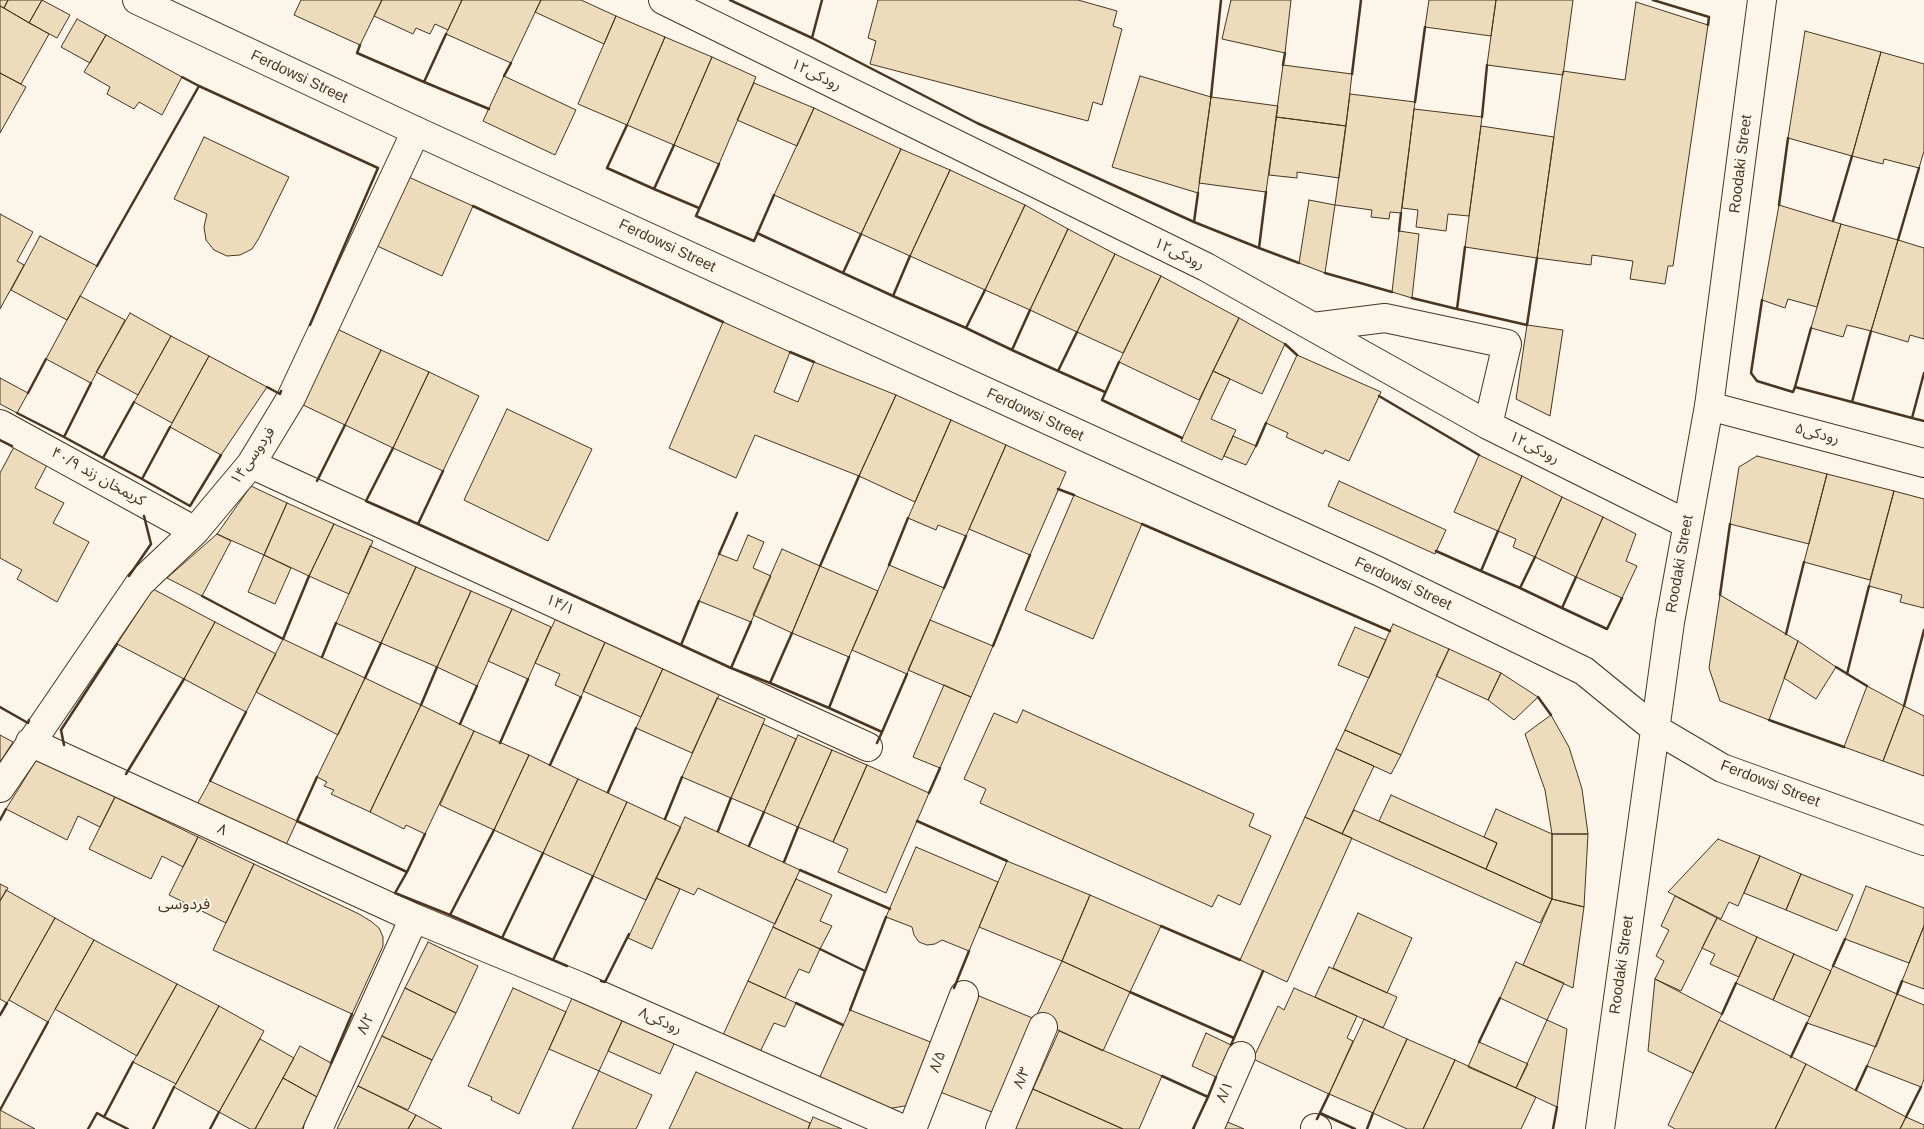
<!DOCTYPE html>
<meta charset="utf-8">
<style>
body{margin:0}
canvas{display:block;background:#fbf6e9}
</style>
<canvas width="1924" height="1129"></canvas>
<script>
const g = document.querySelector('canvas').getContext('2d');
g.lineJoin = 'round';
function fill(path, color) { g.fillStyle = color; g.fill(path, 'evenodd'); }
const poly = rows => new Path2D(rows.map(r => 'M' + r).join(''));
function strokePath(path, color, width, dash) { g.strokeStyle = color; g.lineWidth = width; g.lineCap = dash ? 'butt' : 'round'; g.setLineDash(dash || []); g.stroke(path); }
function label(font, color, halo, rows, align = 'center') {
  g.font = font + ' Helvetica,"Noto Sans Arabic",sans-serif'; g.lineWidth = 4; g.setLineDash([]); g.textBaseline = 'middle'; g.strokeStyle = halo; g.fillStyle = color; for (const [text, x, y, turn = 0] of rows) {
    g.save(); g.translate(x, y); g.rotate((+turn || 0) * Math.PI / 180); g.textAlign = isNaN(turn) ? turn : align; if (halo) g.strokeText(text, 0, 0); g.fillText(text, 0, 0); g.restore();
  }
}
const building = poly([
 [0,0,8,0,4,8,0,6,0,0],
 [8,0,42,0,29,23,4,8,8,0],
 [42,0,70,15,57,38,29,23,42,0],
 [301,0,382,0,360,45,294,15,301,0],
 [382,0,462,0,448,30,435,24,430,34,416,28,413,34,374,16,382,0],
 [462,0,541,0,511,63,446,34,462,0],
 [541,0,581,0,616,16,604,44,535,12,541,0],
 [878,0,1078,0,1117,11,1113,26,1122,29,1102,105,1093,102,1088,121,870,64,876,41,868,38,878,0],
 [1231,0,1291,0,1285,53,1222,39,1231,0],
 [1429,0,1496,0,1491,36,1425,27,1429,0],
 [1496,0,1573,0,1563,75,1487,65,1496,0],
 [1636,2,1708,25,1673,266,1668,266,1665,284,1630,279,1633,261,1592,255,1591,265,1537,258,1563,71,1625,80,1636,2],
 [0,6,49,34,21,84,0,73,0,6],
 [616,16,665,37,627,125,578,104,616,16],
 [77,19,106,35,90,63,61,47,77,19],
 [1805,31,1881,52,1852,156,1788,138,1805,31],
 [106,35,182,77,162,115,139,102,134,109,107,94,110,87,84,72,106,35],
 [665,37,712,57,674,145,627,125,665,37],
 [1881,52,1924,64,1924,151,1919,168,1884,159,1883,164,1852,156,1881,52],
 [712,57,756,77,719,164,674,145,712,57],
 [1283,65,1352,74,1346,126,1276,117,1283,65],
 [0,73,26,87,0,133,0,73],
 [504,76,576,110,555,155,483,121,504,76],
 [1140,76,1211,97,1198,193,1112,167,1140,76],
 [754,83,814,108,797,146,737,120,754,83],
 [1350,94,1415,102,1401,213,1390,212,1389,219,1371,217,1372,210,1335,205,1350,94],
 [1211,97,1278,106,1266,192,1199,183,1211,97],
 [814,108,901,149,861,234,774,195,814,108],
 [1414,109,1482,117,1469,216,1448,214,1446,231,1416,227,1418,210,1402,208,1414,109],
 [1276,117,1346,126,1339,178,1297,172,1297,178,1269,175,1276,117],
 [1481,126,1554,137,1537,258,1465,247,1481,126],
 [204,137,289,177,259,238,252,249,240,255,227,256,214,250,206,240,204,227,207,214,174,199,204,137],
 [901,149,950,170,910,256,861,234,901,149],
 [950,170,1025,205,985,290,910,256,950,170],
 [404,175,473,206,442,276,373,244,404,175],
 [1309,200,1335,205,1325,273,1299,263,1309,200],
 [1025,205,1068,229,1030,310,985,290,1025,205],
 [1779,205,1841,224,1817,307,1788,299,1785,308,1762,300,1779,205],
 [0,214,33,232,17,261,24,265,0,309,0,214],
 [1841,224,1898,240,1871,331,1847,325,1843,337,1811,328,1841,224],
 [1068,229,1115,254,1077,332,1030,310,1068,229],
 [1399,231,1419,234,1412,298,1392,292,1399,231],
 [40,236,97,266,67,320,11,290,40,236],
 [1898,240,1924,248,1924,339,1910,335,1908,342,1871,331,1898,240],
 [1115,254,1161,276,1123,353,1077,332,1115,254],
 [1161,276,1239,318,1199,400,1119,362,1161,276],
 [80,296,125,320,91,383,46,359,80,296],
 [130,313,171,336,138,395,96,372,130,313],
 [1239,318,1285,344,1262,394,1213,371,1239,318],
 [723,322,790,352,774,392,798,402,814,362,896,395,859,476,755,435,736,478,669,448,723,322],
 [1527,325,1563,330,1550,416,1516,399,1527,325],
 [335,328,381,350,345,425,299,403,335,328],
 [171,336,209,356,172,423,134,402,171,336],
 [381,350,429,372,393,448,345,425,381,350],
 [1297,355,1381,392,1349,461,1325,450,1323,454,1286,437,1288,433,1266,423,1297,355],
 [209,356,267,387,221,455,170,427,209,356],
 [1213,371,1230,379,1211,419,1236,430,1222,460,1181,441,1213,371],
 [429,372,479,396,443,471,393,448,429,372],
 [0,378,28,393,17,413,0,404,0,378],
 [896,395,951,420,915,502,859,476,896,395],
 [507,409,592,449,548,541,464,500,507,409],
 [951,420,1006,445,966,536,938,525,936,530,908,518,951,420],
 [1233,436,1256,446,1246,465,1224,456,1233,436],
 [1006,445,1066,472,1030,555,969,529,1006,445],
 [14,447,47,465,35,488,64,503,53,523,89,542,57,602,17,579,22,570,0,558,0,473,14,447],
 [1479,455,1522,476,1498,531,1454,512,1479,455],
 [1757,456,1827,474,1809,544,1730,524,1739,467,1757,456],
 [1827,474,1894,491,1870,580,1804,562,1827,474],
 [1522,476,1562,497,1535,557,1513,547,1516,539,1498,531,1522,476],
 [1339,481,1446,530,1435,554,1328,506,1339,481],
 [251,486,287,503,264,555,217,534,251,486],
 [1894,491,1924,499,1924,608,1900,602,1902,595,1869,586,1894,491],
 [1074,495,1142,524,1093,639,1025,610,1074,495],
 [1562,497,1603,517,1576,577,1535,557,1562,497],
 [287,503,334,524,309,576,264,555,287,503],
 [1603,517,1636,534,1626,561,1637,566,1622,598,1576,577,1603,517],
 [334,524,373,541,349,594,309,576,334,524],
 [217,534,231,541,202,596,167,578,217,534],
 [748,535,764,542,753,568,771,576,751,622,699,601,719,554,737,561,748,535],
 [370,546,416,567,381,643,336,623,370,546],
 [782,549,820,566,792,633,753,615,782,549],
 [264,555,291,568,275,604,248,592,264,555],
 [889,565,944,588,907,674,852,650,889,565],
 [820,566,878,591,849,657,792,633,820,566],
 [416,567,471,591,437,667,381,643,416,567],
 [153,589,215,622,184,679,117,644,153,589],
 [471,591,512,609,477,686,437,667,471,591],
 [1720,595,1798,641,1769,720,1720,701,1709,668,1720,595],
 [512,609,551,627,528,679,488,661,512,609],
 [556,618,606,640,581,697,555,685,560,674,535,663,556,618],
 [930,620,993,646,971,697,908,670,930,620],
 [215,622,276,654,246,712,184,679,215,622],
 [1393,624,1449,649,1401,755,1345,730,1393,624],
 [1355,627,1386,640,1369,678,1338,665,1355,627],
 [283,639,365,678,338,735,256,692,283,639],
 [606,640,664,666,641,717,583,691,606,640],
 [1798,641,1836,667,1816,699,1784,678,1798,641],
 [1449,649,1501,673,1488,700,1436,676,1449,649],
 [664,666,721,691,692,753,636,728,664,666],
 [1501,673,1538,697,1514,720,1488,700,1501,673],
 [365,678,421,705,370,812,331,794,334,790,324,786,327,782,317,777,365,678],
 [944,685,971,697,940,768,913,757,944,685],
 [1867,686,1904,706,1883,761,1844,747,1867,686],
 [717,698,765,719,731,798,682,777,717,698],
 [421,705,474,731,425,834,406,825,404,829,370,812,421,705],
 [1904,706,1924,716,1924,776,1883,761,1904,706],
 [1023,710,1254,814,1249,826,1271,836,1240,905,1218,895,1212,907,980,803,986,789,964,779,994,713,1017,723,1023,710],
 [1551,715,1569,747,1582,789,1588,834,1552,834,1545,790,1525,734,1551,715],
 [763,724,796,739,764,812,731,798,763,724],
 [1345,730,1401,755,1391,774,1336,749,1345,730],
 [474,731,529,755,494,830,440,805,474,731],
 [0,735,13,742,0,762,0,735],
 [798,735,832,750,798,827,764,812,798,735],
 [1336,749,1374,766,1342,834,1305,817,1336,749],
 [832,750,867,765,833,842,798,827,832,750],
 [529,755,578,779,543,853,494,830,529,755],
 [37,759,115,797,100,827,78,816,67,840,6,809,37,759],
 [867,765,929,793,886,893,838,872,848,849,833,842,867,765],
 [578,779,627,802,593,876,543,853,578,779],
 [210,781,297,821,286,845,196,806,210,781],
 [1391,795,1497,843,1486,869,1379,821,1391,795],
 [115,797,198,837,183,867,162,856,151,879,89,849,115,797],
 [627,802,681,827,646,900,593,876,627,802],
 [1496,809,1552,834,1552,899,1486,869,1497,843,1484,837,1496,809],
 [1354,810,1552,899,1540,923,1342,834,1354,810],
 [685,817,800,870,775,924,698,888,694,895,656,878,685,817],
 [1305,817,1352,838,1287,982,1240,960,1305,817],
 [1552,834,1588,834,1584,907,1552,899,1552,834],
 [198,837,254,864,226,923,169,895,198,837],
 [1718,839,1760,856,1738,906,1729,902,1721,919,1668,892,1718,839],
 [916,847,998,882,969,951,942,940,935,944,927,945,919,942,914,935,912,927,886,917,916,847],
 [1760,856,1801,874,1786,910,1744,893,1760,856],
 [1007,861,1090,895,1062,961,979,927,1007,861],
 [254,864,359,914,372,922,379,928,383,937,383,946,352,1014,213,950,254,864],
 [1801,874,1853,895,1837,931,1786,910,1801,874],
 [656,878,680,889,652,949,628,938,656,878],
 [796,879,832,895,820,921,832,926,820,949,773,927,796,879],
 [0,884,8,888,0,901,0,884],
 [1866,886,1924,908,1924,926,1909,963,1845,939,1866,886],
 [6,890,55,918,7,1003,0,999,0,901,6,890],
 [1090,895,1161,926,1130,992,1062,961,1090,895],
 [1675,896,1717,918,1681,991,1655,979,1664,961,1656,956,1669,930,1661,926,1675,896],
 [1552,899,1584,907,1573,988,1523,965,1552,899],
 [1358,913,1412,938,1387,993,1333,968,1358,913],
 [55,918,94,940,48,1022,9,1000,55,918],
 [1717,918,1757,937,1739,977,1710,964,1715,954,1702,948,1717,918],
 [1924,926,1924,989,1902,981,1924,926],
 [773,927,820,949,809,973,799,969,785,998,748,981,773,927],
 [1757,937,1794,954,1773,1000,1736,983,1757,937],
 [94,940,177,984,137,1056,55,1009,94,940],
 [428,942,478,966,456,1013,405,988,428,942],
 [1794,954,1831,971,1810,1017,1773,1000,1794,954],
 [1062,961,1130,992,1103,1051,1035,1019,1062,961],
 [1516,962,1564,983,1547,1020,1500,998,1516,962],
 [1833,966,1897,994,1876,1047,1807,1023,1833,966],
 [1329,967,1397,997,1383,1028,1315,997,1329,967],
 [1655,979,1722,1014,1693,1073,1648,1051,1655,979],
 [748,981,796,1003,785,1027,774,1023,760,1052,723,1035,748,981],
 [177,984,219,1006,176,1084,133,1062,177,984],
 [405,988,456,1013,432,1060,382,1036,405,988],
 [513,988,566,1012,519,1114,491,1100,492,1097,468,1086,513,988],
 [1294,988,1357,1016,1347,1038,1353,1041,1329,1094,1253,1059,1278,1006,1284,1010,1294,988],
 [1897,994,1924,1005,1924,1079,1921,1087,1867,1066,1897,994],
 [573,996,623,1019,599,1071,549,1049,573,996],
 [979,996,1035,1019,997,1114,940,1092,979,996],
 [219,1006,264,1031,219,1112,174,1087,219,1006],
 [850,1010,933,1043,910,1105,887,1109,819,1079,850,1010],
 [623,1019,675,1042,660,1074,608,1051,623,1019],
 [1364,1019,1407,1039,1373,1113,1329,1094,1364,1019],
 [1547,1020,1567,1029,1557,1107,1516,1088,1547,1020],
 [1719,1020,1806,1064,1775,1129,1675,1129,1668,1125,1719,1020],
 [1059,1031,1162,1076,1139,1129,1123,1129,1033,1089,1059,1031],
 [1206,1033,1231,1045,1216,1077,1192,1066,1206,1033],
 [382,1036,432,1060,408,1110,358,1086,382,1036],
 [260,1039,294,1058,255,1129,250,1129,219,1112,260,1039],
 [1407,1039,1455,1060,1423,1129,1407,1129,1373,1113,1407,1039],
 [1479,1042,1528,1064,1516,1088,1468,1067,1479,1042],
 [300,1046,331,1063,317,1097,283,1078,300,1046],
 [1455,1060,1536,1097,1521,1129,1423,1129,1455,1060],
 [1806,1064,1906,1117,1900,1129,1775,1129,1806,1064],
 [599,1071,652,1095,636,1129,572,1129,599,1071],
 [696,1072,810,1123,808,1129,669,1129,696,1072],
 [283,1078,317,1097,302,1129,255,1129,283,1078],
 [358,1086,416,1115,408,1129,337,1129,358,1086],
 [1033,1089,1123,1129,1014,1129,1033,1089],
 [0,1110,35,1129,0,1129,0,1110],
 [416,1115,442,1129,408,1129,416,1115],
 [813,1117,842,1129,808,1129,813,1117],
 [1906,1117,1924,1125,1924,1129,1900,1129,1906,1117],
 [1225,1121,1244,1129,1221,1129,1225,1121]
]);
const street = poly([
 [663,0,1206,267,1488,425,1687,524],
 [1313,327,1385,318,1507,344,1488,425],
 [1709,406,1924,463],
 [0,424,195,531],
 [251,464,868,747],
 [30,742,414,918,579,986,903,1129],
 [0,788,140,583,195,531,251,464,291,398,416,131],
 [1315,1128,1317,1129],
 [318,1129,414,918],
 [912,1129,964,995],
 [1000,1129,1043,1027],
 [1209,1129,1241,1056]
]);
const secondary = poly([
 [137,0,416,131,1378,571,1584,671,1654,728,1722,768,1924,841],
 [1600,1129,1670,622,1709,406,1762,0]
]);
const wall = poly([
 [730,0,812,38,822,0],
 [1653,0,1709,17,1708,25],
 [446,34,424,82,489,109],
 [812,38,977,123,1194,222,1198,193],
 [360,45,357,53,424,82],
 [1283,65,1285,53],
 [1352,74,1361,0],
 [504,76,511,63],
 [182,77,199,86],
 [1211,97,1221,0],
 [1415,102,1425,27],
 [1482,117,1487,65],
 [627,125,607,168,654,189],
 [674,145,654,189,699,208],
 [719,164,696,216,754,241,774,195],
 [1779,205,1788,138],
 [473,206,723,322],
 [1833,221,1852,156],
 [1194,222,1259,248,1266,192],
 [1399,231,1401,213],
 [757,233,843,273],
 [861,234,843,273,893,296],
 [1898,240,1919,168],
 [1259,248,1299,263],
 [910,256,893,296,966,328],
 [97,266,199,86,378,168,310,325],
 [1325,273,1392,292],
 [985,290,966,328,1012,350],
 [1412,298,1457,309,1465,247],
 [1762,300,1751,373,1757,381,1793,392,1795,387],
 [1457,309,1527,325,1537,258],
 [1030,310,1012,350,1058,371],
 [1811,328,1795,387,1852,402],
 [1871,331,1852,402,1912,418],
 [1077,332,1058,371,1105,392],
 [1285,344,1297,355],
 [790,352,814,362],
 [1119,362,1102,400,1182,438],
 [1924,373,1912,418,1924,421],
 [267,387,280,394,281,391],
 [28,393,46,359],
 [1379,396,1479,455],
 [17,413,64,437,91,383],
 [64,437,103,458,134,402],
 [0,440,12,446],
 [1256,446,1266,423],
 [103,458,142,479,170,427],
 [142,479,190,506,221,455],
 [317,481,345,425],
 [1058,489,1074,495],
 [366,501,418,524,443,471],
 [366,501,393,448],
 [418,524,681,645],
 [1142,524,1390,631],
 [1436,551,1481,571,1498,531],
 [719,554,737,513],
 [889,565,908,518],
 [820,566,859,476],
 [1481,571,1520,588,1535,557],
 [129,576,151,544,144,516],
 [944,588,966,536],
 [1520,588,1562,608,1576,577],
 [1720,595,1730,524],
 [202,596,283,639,309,576],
 [699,601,681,645,731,668],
 [1562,608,1607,629,1622,598],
 [751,622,731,668,770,683],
 [792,633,770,683,829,708,849,657],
 [1786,634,1804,562],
 [993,646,1030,555],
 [322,657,336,623],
 [1836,667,1867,686],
 [1847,674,1869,586],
 [365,678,381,643],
 [1538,697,1551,715],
 [421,705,437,667],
 [1904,706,1924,630],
 [0,707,28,723,29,720],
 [829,708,882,732,907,674],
 [1769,720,1844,747],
 [460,724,477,686],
 [500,743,528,679],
 [877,743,882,732],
 [64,745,61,730,117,644],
 [550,765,581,697],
 [126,774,184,679],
 [317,777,297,821,407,872,425,834],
 [210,781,246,712],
 [608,792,636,728],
 [929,793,940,768],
 [665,819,682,777],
 [0,820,6,809],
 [917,821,1007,861],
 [718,831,731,798],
 [749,846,764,812],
 [784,862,798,827],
 [800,870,890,909],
 [407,872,395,893,450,915,494,830],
 [450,915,502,938,543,853],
 [1161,926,1240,960],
 [502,938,553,960,593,876],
 [820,949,865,971],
 [553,960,567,966],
 [1833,966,1845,939],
 [601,981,605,982,629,934],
 [954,988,969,951],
 [1130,992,1234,1038,1231,1045],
 [1897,994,1902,981],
 [796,1003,843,1025],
 [850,1010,886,917],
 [1722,1014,1736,983],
 [0,1015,7,1003],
 [1234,1038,1263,971],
 [1479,1042,1500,998],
 [1791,1057,1807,1023],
 [331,1063,352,1014],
 [1162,1076,1208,1097,1193,1129],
 [1856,1090,1867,1066],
 [1208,1097,1216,1077],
 [0,1110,48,1022],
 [1320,1113,1355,1129],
 [1906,1117,1921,1087],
 [1317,1119,1329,1094],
 [88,1129,97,1113,104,1117],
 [128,1129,104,1117,133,1062],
 [153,1129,174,1087],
 [210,1129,219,1112],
 [1367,1129,1373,1113],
 [1553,1129,1557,1107]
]);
const streetNames = [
 ["رودکی۱۲",816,75,26],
 ["Ferdowsi Street",299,77,25],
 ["Roodaki Street",1741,164,-83],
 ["Ferdowsi Street",667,246,25],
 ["رودکی۱۲",1179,254,26],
 ["Ferdowsi Street",1035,415,25],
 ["رودکی۵",1817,434,15],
 ["رودکی۱۲",1534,448,27],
 ["فردوسی۱۴",253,456,-55],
 ["کریمخان زند ۴۰/۹",98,477,29],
 ["Roodaki Street",1680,564,-80],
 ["Ferdowsi Street",1403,584,25],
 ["۱۴/۱",560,605,25],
 ["Ferdowsi Street",1770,784,21],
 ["۸",222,830,25],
 ["Roodaki Street",1622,965,-82],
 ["رودکی۸",660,1021,24],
 ["۸/۲",366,1024,-65],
 ["۸/۵",938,1062,-69],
 ["۸/۳",1022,1078,-67],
 ["۸/۱",1225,1092,-66]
];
const neighbourhoodNames = [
 ["فردوسی",184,905]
];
fill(building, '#ecdcbc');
strokePath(building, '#4a3520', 1);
strokePath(street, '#4a3520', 30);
strokePath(secondary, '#4a3520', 30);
strokePath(street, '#fbf6e9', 28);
strokePath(secondary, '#fbf6e9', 28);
strokePath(wall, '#4a3520', 2.5);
label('15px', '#4a3520', '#fbf6e9', streetNames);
label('16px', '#4a3520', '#fbf6e9', neighbourhoodNames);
</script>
